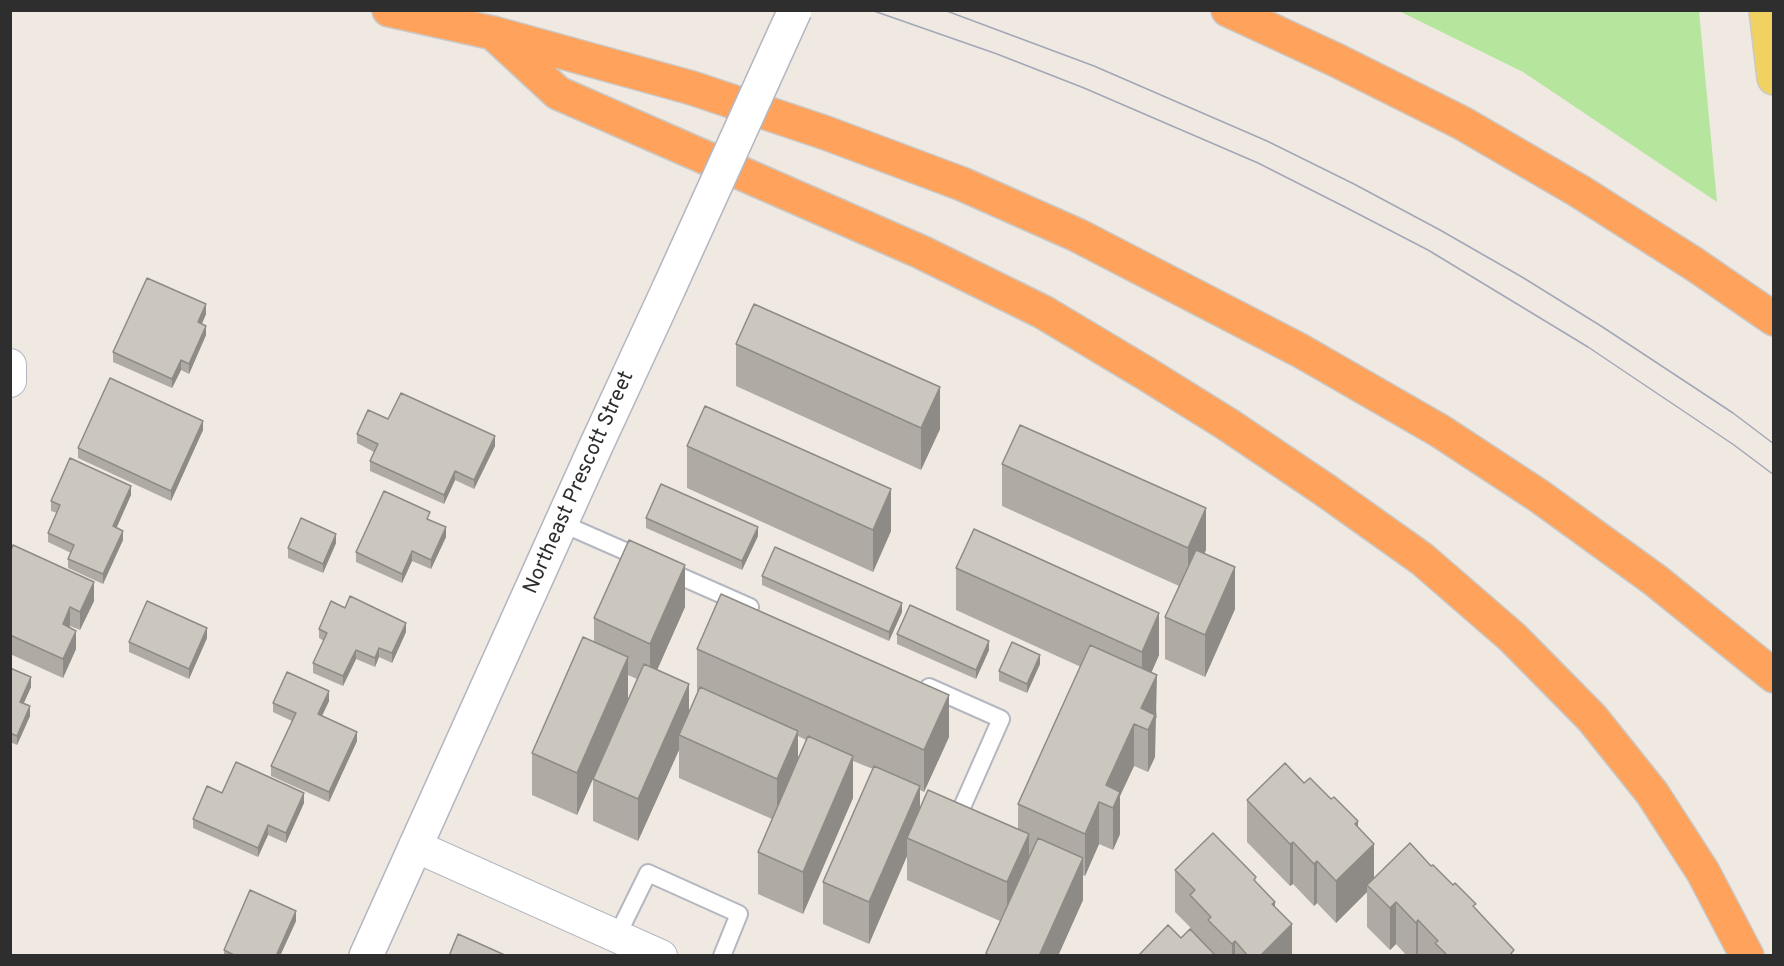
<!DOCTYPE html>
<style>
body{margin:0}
#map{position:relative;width:1784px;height:966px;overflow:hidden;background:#efe9e1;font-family:Overpass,sans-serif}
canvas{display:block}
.frame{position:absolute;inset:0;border:12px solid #2e2e2e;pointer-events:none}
</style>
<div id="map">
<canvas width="1784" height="966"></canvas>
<div class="frame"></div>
</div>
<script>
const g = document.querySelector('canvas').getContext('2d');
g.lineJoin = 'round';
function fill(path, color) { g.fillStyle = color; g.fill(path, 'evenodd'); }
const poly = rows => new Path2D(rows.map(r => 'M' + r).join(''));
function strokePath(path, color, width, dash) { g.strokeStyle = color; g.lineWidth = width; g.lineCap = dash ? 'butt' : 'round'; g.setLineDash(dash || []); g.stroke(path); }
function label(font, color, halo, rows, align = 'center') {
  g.font = font + ' Overpass,sans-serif'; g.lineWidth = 4.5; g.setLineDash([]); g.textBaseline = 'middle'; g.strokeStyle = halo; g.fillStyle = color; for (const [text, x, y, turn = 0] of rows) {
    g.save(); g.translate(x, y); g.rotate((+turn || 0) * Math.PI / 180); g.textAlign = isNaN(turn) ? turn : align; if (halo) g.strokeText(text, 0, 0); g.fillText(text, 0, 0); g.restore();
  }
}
const green = poly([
 [1399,11,1699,11,1717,202,1523,72]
]);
const lane = poly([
 [561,523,643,559],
 [666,570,750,607],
 [929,687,1001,719,959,814],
 [617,936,648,873,739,914,722,956]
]);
const street = poly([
 [10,365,10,381],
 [415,846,661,956]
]);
const secondary = poly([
 [366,956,595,448,669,288]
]);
const primary = poly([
 [1766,10,1774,78]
]);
const highway = poly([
 [389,10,493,33,692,88,826,133,962,184,1077,235,1301,351,1440,431,1539,496,1655,580,1774,676],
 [1228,10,1336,60,1462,123,1579,191,1694,264,1774,319],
 [493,33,558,93,921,252,1043,312,1145,373,1227,424,1325,490,1422,559,1512,637,1592,718,1652,793,1703,872,1747,956]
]);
const tram = poly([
 [871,10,997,54,1084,88,1258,163,1343,206,1428,250,1588,347,1734,445,1774,475],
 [944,10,1094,66,1267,141,1354,184,1440,230,1522,277,1601,326,1733,413,1774,444]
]);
const secondaryBridge = poly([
 [669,288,795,10]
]);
const wall = poly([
 [206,314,202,324,206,335,189,374,181,370,172,388,113,362,113,352],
 [736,344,940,429,921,470,736,386],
 [388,419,495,446,474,489,455,480,444,504,370,471,370,461,374,452,357,443,357,434],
 [203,430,171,501,78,458,78,448],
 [687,446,891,531,873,572,687,488],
 [1002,464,1206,550,1204,553,1235,609,1205,677,1165,659,1165,617,1179,586,1002,506],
 [131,495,116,528,123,540,103,584,68,568,68,559,71,553,48,542,48,533,57,513,51,511,51,501],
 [646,518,758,536,742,570,646,528],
 [430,520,446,537,431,569,412,561,402,583,356,562,356,552],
 [336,543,323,573,288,558,288,548],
 [10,552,94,601,80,630,70,626,69,627,76,649,63,678,10,654],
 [956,568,1159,655,1151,673,1157,717,1155,720,1155,757,1148,772,1134,766,1120,796,1120,834,1113,850,1099,844,1085,876,1083,875,1083,900,1058,956,986,956,986,953,1000,921,907,880,907,856,869,944,823,924,823,882,873,769,853,761,853,798,803,914,758,894,758,852,772,819,679,778,679,750,638,841,593,821,593,779,577,815,532,795,532,753,594,642,594,618,685,607,657,670,689,711,698,692,697,691,697,649,949,737,924,792,920,790,920,809,1018,829,1018,804,1081,667,956,610],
 [628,675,637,679,628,699],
 [798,736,806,740,798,758],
 [762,576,902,612,889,641,762,585],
 [319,629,406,632,392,663,379,657,375,667,356,659,343,686,313,673,313,663,324,641,319,638],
 [897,634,989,650,976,679,897,644],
 [207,638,189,679,129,652,129,642],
 [1040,664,1027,693,999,681,999,671],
 [10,668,31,687,24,703,30,716,17,745,10,742],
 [329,701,322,716,357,741,329,802,271,776,271,766,292,721,273,712,273,703],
 [1304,783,1331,799,1358,827,1374,878,1431,866,1476,909,1514,956,1407,956,1396,944,1390,950,1367,927,1367,892,1336,923,1317,903,1314,906,1293,884,1290,886,1247,842,1247,800],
 [222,793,304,803,286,843,268,835,258,857,193,828,193,819],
 [1175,870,1256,882,1275,907,1292,956,1138,956,1181,938,1190,930,1190,927,1175,912],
 [296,921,280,956,224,956,224,950]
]);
const shadedWall = poly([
 [206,304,206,314,198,332,198,322],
 [206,326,206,335,189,374,189,364],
 [181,360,181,370,172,388,172,379],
 [940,387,940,429,921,470,921,428],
 [203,421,203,430,171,501,171,491],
 [495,436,495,446,474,489,474,480],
 [455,471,455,480,444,504,444,495],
 [131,486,131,495,113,536,113,526],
 [891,489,891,531,873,572,873,530],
 [1206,508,1206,550,1188,590,1188,548],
 [446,527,446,537,431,569,431,560],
 [758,527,758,536,742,570,742,561],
 [123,531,123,540,103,584,103,574],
 [336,534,336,543,323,573,323,564],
 [412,551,412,561,402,583,402,574],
 [685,565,685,607,650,686,650,644],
 [1235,567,1235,609,1205,677,1205,635],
 [94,582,94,601,80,630,80,612],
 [902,603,902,612,889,641,889,632],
 [70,607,70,626,63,643,63,624],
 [1159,613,1159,655,1142,694,1142,652],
 [406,623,406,632,392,663,392,653],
 [207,628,207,638,189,679,189,669],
 [76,631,76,649,63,678,63,659],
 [989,641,989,650,976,679,976,670],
 [379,648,379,657,375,667,375,658],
 [356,650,356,659,343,686,343,676],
 [1040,655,1040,664,1027,693,1027,684],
 [628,657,628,699,577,815,577,773],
 [1157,675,1155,757,1148,772,1148,730,1141,708],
 [31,677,31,687,20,711,20,702],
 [689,684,689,726,679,735,679,750,638,841,638,799],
 [329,691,329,701,318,724,318,714],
 [949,695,949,737,924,792,924,750],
 [30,706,30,716,17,745,17,736],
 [1134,724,1134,766,1120,796,1120,834,1113,850,1113,808,1106,785],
 [798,731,798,773,777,821,777,779],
 [357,732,357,741,329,802,329,792],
 [853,756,853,798,803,914,803,872],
 [920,786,920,828,907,838,907,856,869,944,869,902],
 [304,793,304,803,286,843,286,833],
 [1099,802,1099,844,1085,876,1085,834],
 [1358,821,1358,860,1374,844,1374,886,1367,885,1367,892,1336,923,1336,881,1355,824],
 [268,825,268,835,258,857,258,848],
 [1029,834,1029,876,1007,924,1007,882],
 [1293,842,1293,884,1290,886,1290,844],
 [1083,858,1083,900,1058,956,1039,956],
 [1317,861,1317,903,1314,906,1314,864],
 [1275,902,1275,941,1292,924,1292,956,1260,956,1272,904],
 [1396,902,1396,944,1390,950,1390,908],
 [296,911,296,921,280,956,276,956],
 [1418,920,1418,956,1416,956,1416,923],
 [1235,941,1235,956,1232,956,1232,944]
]);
const building = poly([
 [147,278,206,304,198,322,206,326,189,364,181,360,172,379,113,352,147,278],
 [754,304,940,387,921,428,736,344,754,304],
 [110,378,203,421,171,491,78,448,110,378],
 [401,393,495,436,474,480,455,471,444,495,370,461,378,444,357,434,368,410,388,419,401,393],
 [705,406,891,489,873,530,687,446,705,406],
 [1020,425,1206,508,1188,548,1002,464,1020,425],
 [70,458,131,486,113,526,123,531,103,574,68,559,74,545,48,533,60,505,51,501,70,458],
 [661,484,758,527,742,561,646,518,661,484],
 [384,491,430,512,427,519,446,527,431,560,412,551,402,574,356,552,384,491],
 [301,518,336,534,323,564,288,548,301,518],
 [974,529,1159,613,1142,652,956,568,974,529],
 [629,540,685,565,650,644,594,618,629,540],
 [13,545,94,582,80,612,70,607,63,624,76,631,63,659,10,635,10,552,13,545],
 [775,547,902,603,889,632,762,576,775,547],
 [1196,550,1235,567,1205,635,1165,617,1196,550],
 [721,594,949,695,924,750,697,649,721,594],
 [350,596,406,623,392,653,379,648,375,658,356,650,343,676,313,663,327,633,319,629,331,601,345,608,350,596],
 [147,601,207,628,189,669,129,642,147,601],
 [910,605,989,641,976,670,897,634,910,605],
 [583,637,628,657,577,773,532,753,583,637],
 [1012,642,1040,655,1027,684,999,671,1012,642],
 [1090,645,1157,675,1141,708,1155,715,1148,730,1134,724,1106,785,1120,792,1113,808,1099,802,1085,834,1018,804,1090,645],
 [644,664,689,684,638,799,593,779,644,664],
 [10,668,31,677,20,702,30,706,17,736,10,733,10,668],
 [287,672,329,691,318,714,357,732,329,792,271,766,296,713,273,703,287,672],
 [700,687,798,731,777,779,679,735,700,687],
 [808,736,853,756,803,872,758,852,808,736],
 [236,762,304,793,286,833,268,825,258,848,193,819,207,786,222,793,236,762],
 [1285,763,1304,783,1310,778,1331,799,1334,797,1358,821,1355,824,1374,844,1336,881,1317,861,1314,864,1293,842,1290,844,1247,800,1285,763],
 [874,766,920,786,869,902,823,882,874,766],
 [928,790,1029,834,1007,882,907,838,928,790],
 [1213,833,1256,877,1254,880,1275,902,1272,904,1292,924,1260,956,1248,956,1235,941,1232,944,1208,920,1211,917,1190,895,1195,890,1175,870,1213,833],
 [1038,838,1083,858,1039,956,990,956,986,953,1038,838],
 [1410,843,1431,866,1433,865,1453,885,1455,883,1476,904,1473,906,1514,950,1509,956,1448,956,1435,943,1438,941,1418,920,1416,923,1396,902,1390,908,1367,885,1410,843],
 [250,890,296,911,276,956,236,956,224,950,250,890],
 [1168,925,1181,938,1190,929,1215,955,1214,956,1138,956,1168,925],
 [458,934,507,956,449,956,458,934]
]);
const streetNames = [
 ["Northeast Prescott Street",580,483,-66]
];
fill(green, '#b6e59e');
strokePath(lane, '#b4b7c1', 20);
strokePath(street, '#b4b7c1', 34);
strokePath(secondary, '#b4b7c1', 36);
strokePath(primary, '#c9c9c9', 36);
strokePath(highway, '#c9c9c9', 36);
strokePath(lane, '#fff', 16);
strokePath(street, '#fff', 32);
strokePath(secondary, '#fff', 33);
strokePath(primary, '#f2d163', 33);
strokePath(highway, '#ffa35c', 33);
strokePath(tram, '#a3a6b8', 1.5);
strokePath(secondaryBridge, '#b4b7c1', 36, []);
strokePath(secondaryBridge, '#fff', 33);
fill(wall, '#afaba4');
fill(shadedWall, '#8e8b86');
fill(building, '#cbc7bf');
strokePath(building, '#8e8b86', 1.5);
label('21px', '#2e2e2e', '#fff', streetNames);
</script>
